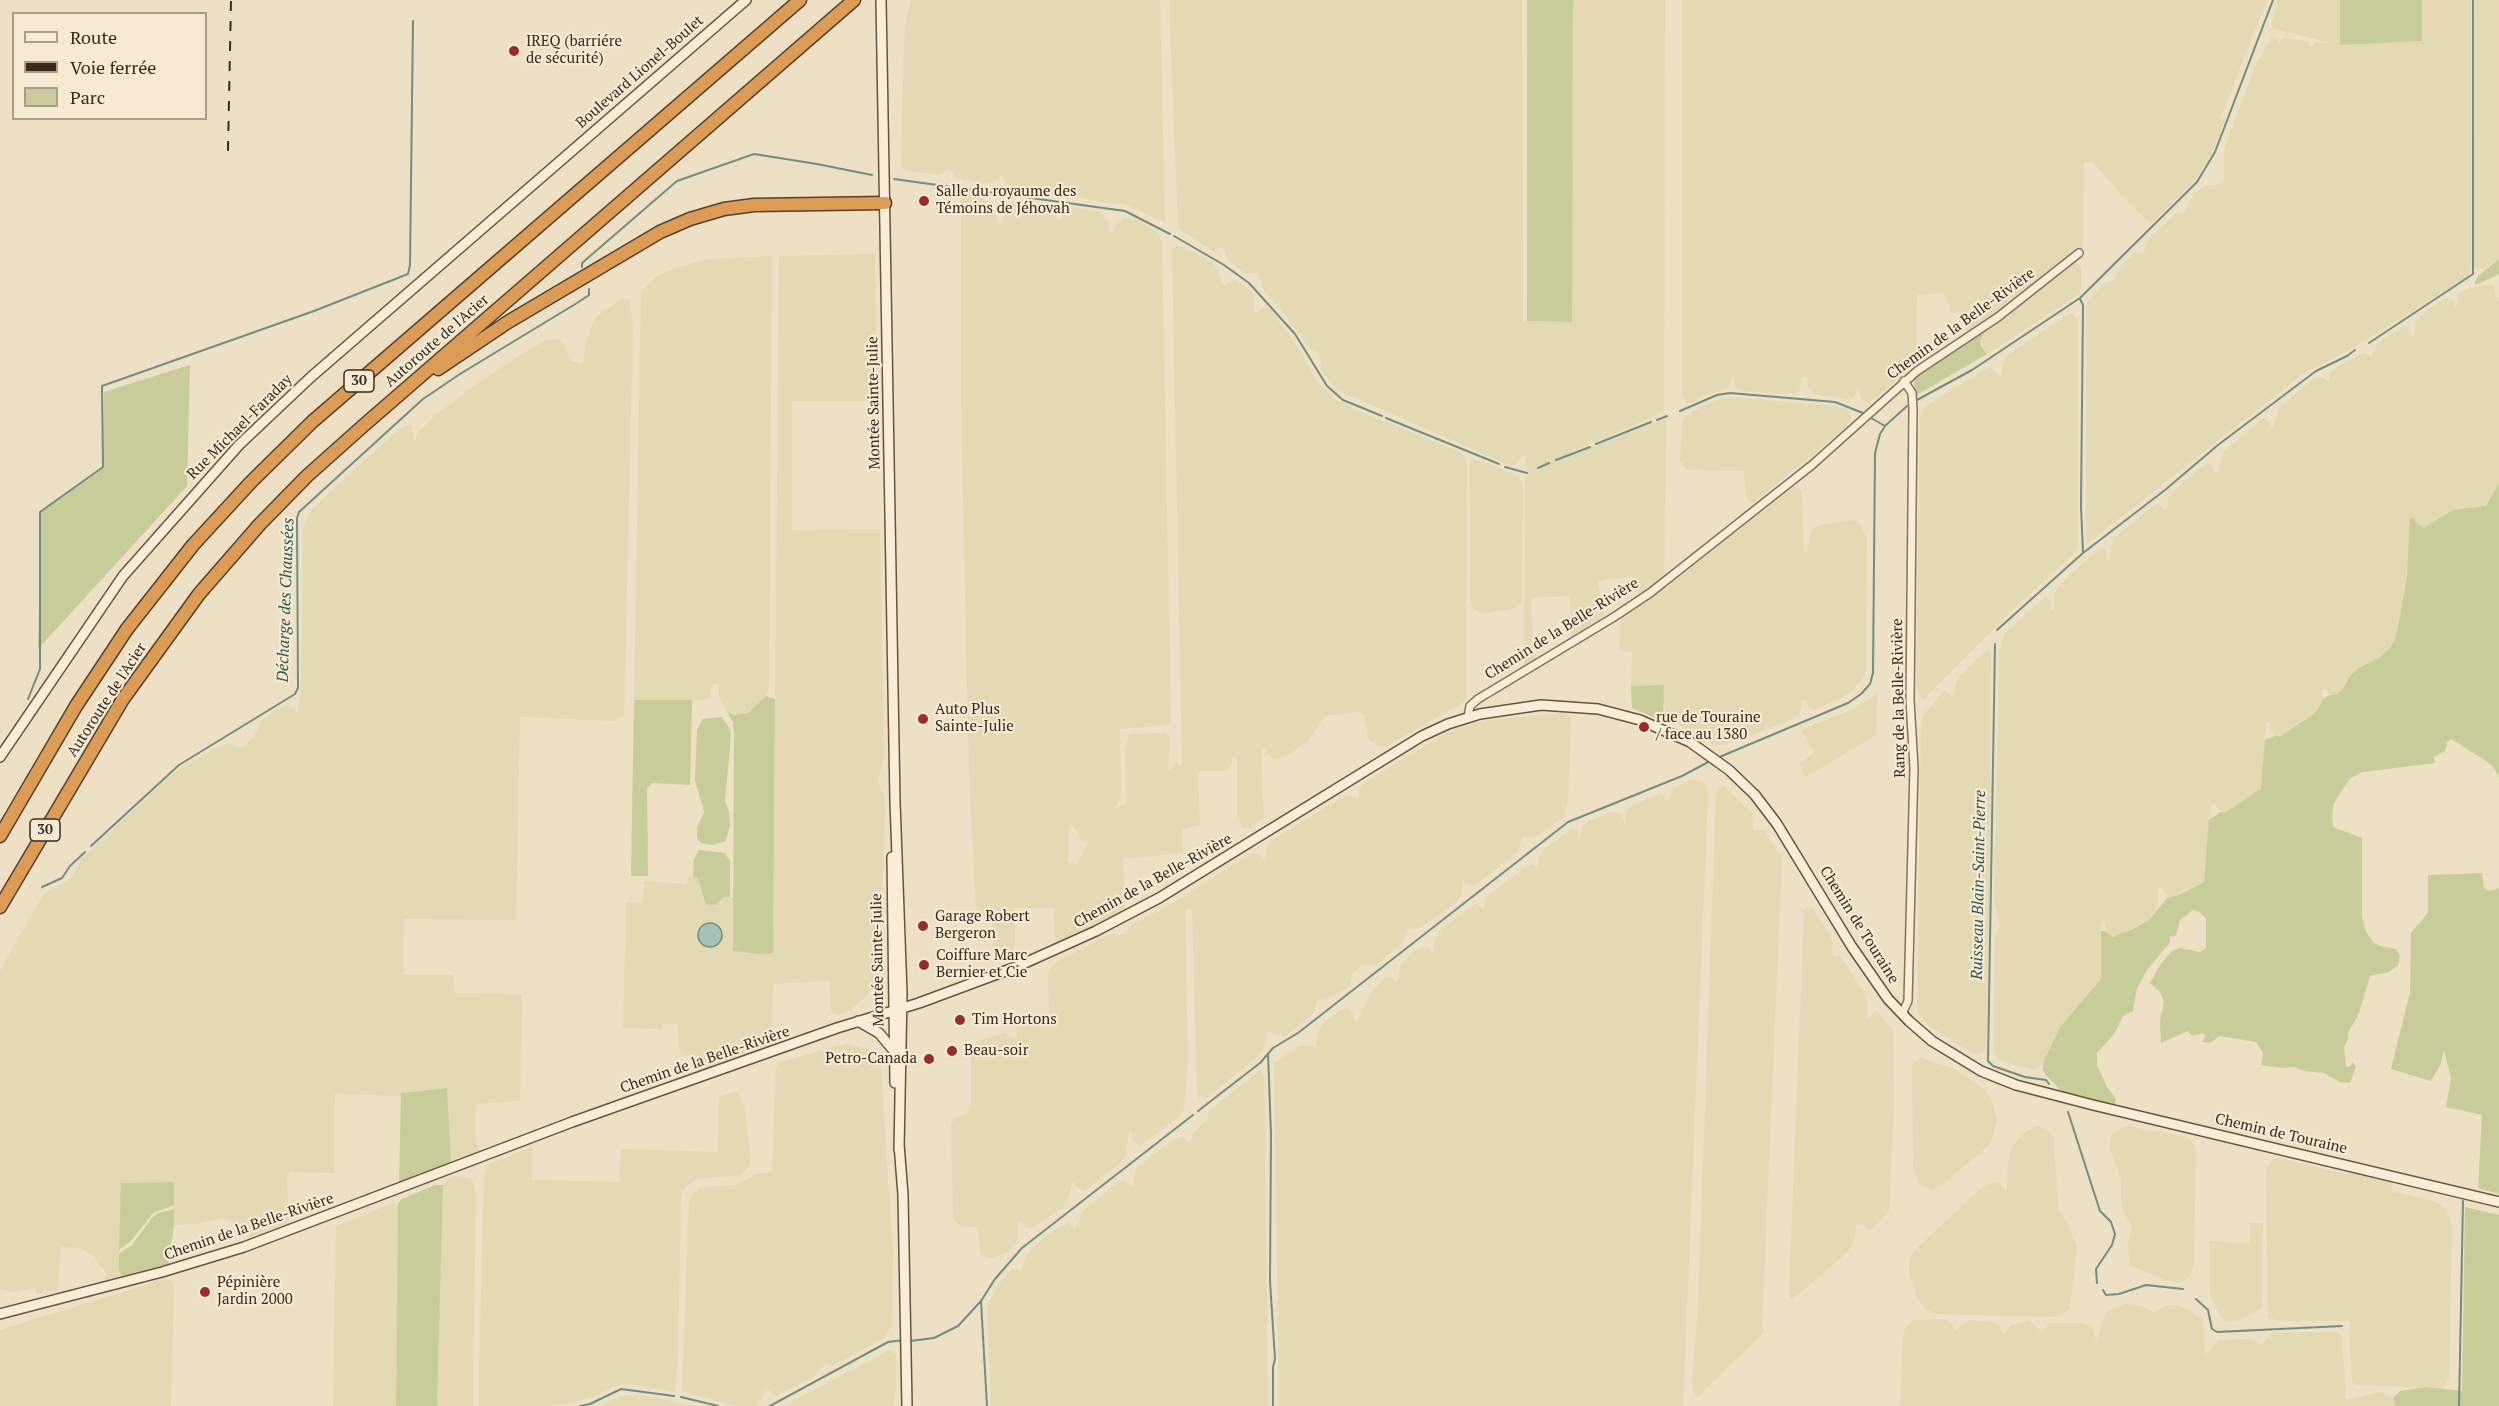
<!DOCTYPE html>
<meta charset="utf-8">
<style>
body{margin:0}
#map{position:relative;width:2499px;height:1406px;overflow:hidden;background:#eee0c4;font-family:"PT Serif",serif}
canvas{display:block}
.legend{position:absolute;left:12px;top:12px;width:195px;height:108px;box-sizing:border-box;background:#f5ead4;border:2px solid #aa9d8b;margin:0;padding:8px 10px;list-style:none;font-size:18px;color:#392a1e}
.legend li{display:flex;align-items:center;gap:12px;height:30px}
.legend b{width:30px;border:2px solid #aa9d8b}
</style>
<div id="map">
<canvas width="2499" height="1406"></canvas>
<ul class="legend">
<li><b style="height:8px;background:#f9edd7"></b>Route</li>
<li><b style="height:8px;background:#392a1e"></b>Voie ferrée</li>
<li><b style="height:16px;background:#c8cc98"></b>Parc</li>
</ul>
</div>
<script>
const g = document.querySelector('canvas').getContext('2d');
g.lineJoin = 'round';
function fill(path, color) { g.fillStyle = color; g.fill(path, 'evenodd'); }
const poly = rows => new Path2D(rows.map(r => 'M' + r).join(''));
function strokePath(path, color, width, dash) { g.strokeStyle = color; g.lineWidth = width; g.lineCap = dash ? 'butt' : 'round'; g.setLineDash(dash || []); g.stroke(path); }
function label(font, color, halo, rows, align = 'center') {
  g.font = font + ' "PT Serif",serif'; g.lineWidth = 4.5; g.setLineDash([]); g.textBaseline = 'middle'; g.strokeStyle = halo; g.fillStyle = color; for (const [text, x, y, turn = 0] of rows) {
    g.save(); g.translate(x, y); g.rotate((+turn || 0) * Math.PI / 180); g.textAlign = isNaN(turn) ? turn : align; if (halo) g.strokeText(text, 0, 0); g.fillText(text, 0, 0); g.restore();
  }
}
const farmland = poly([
 [911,0,1160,0,1165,223,1125,204,1106,203,1073,196,1053,197,1044,192,1012,188,1007,185,1002,175,993,183,958,179,949,168,940,175,910,171,902,168,901,163,904,47,905,26],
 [1169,0,1522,0,1523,321,1571,322,1573,0,1665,0,1664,408,1659,414,1576,450,1572,448,1573,455,1666,418,1664,579,1639,597,1632,577,1616,579,1611,578,1598,582,1605,620,1571,640,1570,596,1532,598,1531,610,1535,662,1524,668,1525,479,1528,473,1524,454,1516,464,1511,466,1339,391,1322,372,1319,353,1309,348,1282,311,1264,291,1258,273,1244,273,1228,260,1224,249,1219,247,1217,252,1213,251,1178,228],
 [1682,0,2267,0,2220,119,2225,119,2212,154,2194,181,2151,224,2124,198,2093,162,2084,163,2083,246,2019,299,1970,334,1965,327,1960,311,1952,314,1944,293,1917,295,1916,357,1905,373,1869,403,1861,399,1859,388,1857,387,1855,395,1850,400,1814,394,1808,386,1807,377,1803,377,1799,391,1794,394,1741,391,1736,388,1733,376,1727,389,1701,397,1693,403,1687,403,1682,395],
 [2278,0,2340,0,2341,45,2421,41,2422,0,2471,0,2471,269,2468,276,2405,316,2351,349,2304,373,2088,543,2086,536,2086,307,2088,301,2106,282,2113,281,2121,267,2135,253,2144,254,2146,244,2152,236,2176,213,2183,214,2195,193,2205,186,2221,184,2224,182,2224,150,2255,66,2272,37,2277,38,2279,43,2283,38,2308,41,2311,48,2315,42,2331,43,2274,29,2271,25],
 [2475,0,2499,0,2499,259,2484,268,2477,269,2474,265],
 [967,193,982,197,996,216,999,223,1002,224,1006,207,1011,202,1023,200,1050,206,1056,218,1060,220,1063,214,1073,208,1095,211,1101,213,1108,221,1109,231,1113,232,1116,225,1125,218,1138,220,1156,231,1162,242,1171,723,1170,725,1120,729,1121,797,1114,809,1126,804,1125,749,1129,736,1134,734,1166,733,1170,739,1168,771,1176,763,1182,766,1172,251,1174,247,1183,247,1209,260,1217,269,1222,285,1226,285,1229,281,1235,280,1250,290,1254,296,1254,312,1258,313,1264,306,1271,310,1299,349,1317,381,1335,399,1361,412,1461,452,1467,460,1467,466,1466,696,1464,702,1385,747,1375,745,1369,740,1364,715,1359,712,1325,716,1308,741,1293,752,1283,757,1275,759,1271,758,1266,749,1261,748,1264,817,1251,829,1243,828,1237,818,1237,757,1232,757,1232,763,1226,771,1198,771,1200,824,1182,830,1183,853,1123,859,1125,911,1053,945,1055,942,1054,908,1015,908,1015,943,1012,953,1002,959,998,959,992,952,992,920,983,917,976,910,969,777,961,407,961,199],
 [1069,825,1073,825,1081,840,1088,843,1077,864,1068,863],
 [875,254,877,401,792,401,792,530,880,529,884,757,878,782,884,795,885,806,880,973,871,992,852,1009,839,1015,835,1015,831,1011,830,981,773,984,771,1046,701,1071,701,1064,696,1058,682,1055,679,1047,678,1024,662,1024,662,1029,623,1028,626,902,643,903,644,881,687,884,688,876,697,876,703,900,720,903,725,897,734,897,733,951,773,953,779,256],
 [772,256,769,689,766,696,753,709,741,715,727,711,719,697,719,683,713,684,708,699,703,700,634,700,641,292,657,276,681,266,708,259],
 [2076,261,2081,268,2081,293,1987,354,1985,351,1981,339,1986,330],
 [2487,284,2494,286,2496,297,2499,297,2499,483,2490,501,2482,508,2448,513,2427,528,2421,528,2414,522,2397,633,2391,647,2379,658,2359,668,2340,693,2333,696,2326,689,2322,690,2323,699,2318,709,2281,736,2275,736,2271,730,2270,722,2266,722,2262,789,2226,812,2218,810,2215,803,2211,804,2204,882,2173,896,2166,895,2162,888,2158,888,2158,907,2149,920,2117,936,2110,936,2107,933,2104,921,2101,921,2101,979,2060,1027,2041,1066,2034,1070,1998,1060,1993,1050,1995,936,2000,927,1994,898,1999,651,2005,633,2045,597,2050,600,2051,610,2054,610,2055,593,2061,583,2101,547,2106,550,2107,559,2110,560,2112,542,2115,537,2156,504,2159,504,2164,510,2167,510,2168,498,2175,489,2205,464,2209,463,2213,468,2214,473,2218,472,2223,452,2262,419,2265,417,2270,427,2273,427,2279,408,2314,378,2320,376,2329,382,2331,372,2340,365,2365,352,2371,358,2377,344,2403,326,2407,327,2412,337,2414,337,2416,321,2423,313,2445,298,2452,299,2456,308,2458,295,2461,291],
 [623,298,629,299,633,326,624,716,614,721,520,717,516,920,404,919,403,975,453,975,455,993,522,994,520,1101,476,1104,475,1129,477,1147,480,1151,451,1162,446,1088,401,1093,402,1096,335,1094,334,1173,289,1172,287,1182,289,1224,249,1239,248,1233,240,1226,224,1218,197,1224,174,1225,173,1182,121,1183,119,1270,122,1276,104,1280,107,1274,92,1255,81,1248,61,1247,58,1290,36,1294,36,1287,16,1292,0,1289,0,971,42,896,50,890,69,881,81,859,170,776,188,763,224,744,231,743,238,747,245,746,255,735,261,721,283,706,290,705,297,713,301,691,303,528,312,509,398,430,407,425,412,426,414,443,419,432,432,418,478,383,517,357,546,340,558,339,564,344,572,361,583,363,586,340,597,316],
 [2070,313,2074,314,2078,322,2078,547,2076,552,2012,610,1923,700,1918,692,1916,685,1920,417,1923,409,1938,398,1989,367,1993,368,1997,375,2002,375,2002,366,2006,356],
 [1733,397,1834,406,1847,409,1851,418,1845,428,1752,504,1746,497,1744,475,1742,471,1687,470,1680,461,1682,423,1685,417,1693,411,1722,398],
 [1477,459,1516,475,1523,485,1522,601,1515,608,1482,614,1473,608,1470,600,1470,464,1471,460],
 [1795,486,1802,491,1804,553,1806,553,1812,530,1819,525,1857,520,1867,537,1866,668,1864,677,1850,693,1815,710,1809,708,1806,700,1802,700,1801,710,1796,717,1748,737,1737,735,1733,731,1730,742,1727,745,1712,745,1698,729,1686,728,1670,720,1664,706,1664,685,1631,686,1632,652,1619,650,1621,617,1665,585,1666,591,1670,584],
 [1987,649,1991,655,1989,966,1986,1048,1978,1055,1968,1051,1927,1024,1917,1011,1921,721,1925,713,1945,690,1950,696,1953,696,1958,678],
 [1877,694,1876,735,1806,777,1799,765,1814,752,1801,730,1849,711],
 [1559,713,1567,714,1571,717,1568,800,1564,816,1534,838,1523,836,1518,852,1474,886,1468,885,1463,881,1461,895,1456,902,1428,923,1419,928,1407,929,1403,942,1383,959,1373,966,1362,965,1353,973,1349,987,1325,1000,1317,999,1313,1014,1284,1037,1268,1031,1263,1049,1258,1056,1207,1098,1199,1098,1197,1093,1192,909,1188,908,1185,913,1188,1059,1184,1109,1178,1118,1139,1146,1133,1140,1132,1131,1129,1131,1126,1155,1120,1163,1086,1190,1082,1191,1078,1188,1073,1181,1066,1205,1032,1228,1027,1228,1018,1221,1017,1240,1009,1252,991,1258,981,1255,978,1230,976,1227,960,1226,953,1218,951,1123,956,1118,968,1112,971,1105,971,1054,976,1042,1004,1033,1017,1039,1016,1028,1022,1025,1047,1022,1049,1018,1048,974,1053,964,1110,934,1124,935,1128,927,1178,900,1245,857,1255,853,1259,854,1266,864,1266,851,1271,841,1342,797,1349,795,1358,799,1359,788,1364,783,1440,736,1464,726,1489,720],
 [1691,779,1705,782,1708,795,1683,1406,1279,1406,1274,1063,1300,1046,1313,1046,1316,1049,1318,1031,1322,1024,1342,1009,1347,1008,1352,1012,1356,1023,1373,990,1386,977,1392,978,1397,985,1401,964,1414,951,1426,946,1433,954,1434,941,1443,929,1476,903,1484,910,1486,897,1527,866,1533,864,1538,868,1539,857,1543,850,1571,829,1575,829,1580,837,1582,827,1588,821,1613,812,1619,814,1625,823,1626,812,1631,806,1661,793,1667,802,1674,788],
 [1722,784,1752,813,1754,831,1764,830,1782,859,1762,1326,1764,1329,1764,1332,1698,1397,1693,1394,1692,1383,1698,1302,1716,796,1718,787],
 [1807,906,1812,908,1829,934,1832,941,1832,954,1835,957,1838,955,1842,958,1865,995,1868,1004,1867,1018,1870,1018,1875,1011,1878,1012,1893,1030,1894,1104,1889,1211,1870,1231,1863,1225,1857,1224,1855,1237,1849,1251,1793,1299,1790,1298,1789,1290,1804,912],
 [846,1044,868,1049,879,1058,881,1067,893,1254,892,1327,884,1338,838,1363,831,1366,826,1362,817,1375,776,1396,766,1388,763,1397,756,1406,735,1406,682,1391,689,1199,701,1187,736,1185,757,1174,772,1172,776,1068,781,1062],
 [1921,1057,1958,1071,1984,1089,1992,1100,1997,1121,1991,1142,1986,1148,1942,1185,1931,1190,1919,1184,1913,1167,1912,1064],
 [1258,1071,1261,1071,1264,1076,1268,1406,991,1406,987,1306,999,1284,1008,1272,1015,1269,1021,1272,1023,1262,1032,1248,1057,1228,1070,1223,1075,1231,1083,1211,1117,1183,1124,1181,1133,1187,1136,1168,1171,1141,1182,1136,1191,1145,1193,1134,1208,1118,1209,1111],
 [737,1091,744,1105,751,1159,749,1166,740,1175,696,1179,685,1188,681,1196,678,1356,675,1392,629,1384,617,1385,590,1398,575,1402,549,1406,478,1406,484,1178,487,1165,532,1147,532,1180,619,1182,621,1149,718,1152,719,1097],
 [2037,1126,2046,1129,2054,1137,2058,1210,2067,1222,2077,1247,2070,1309,2058,1317,1936,1314,1925,1309,1915,1295,1916,1289,1909,1276,1909,1260,1916,1249,1980,1189,1991,1183,1999,1182,2007,1193,2008,1162,2012,1148,2017,1140,2027,1131],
 [2126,1126,2187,1137,2196,1148,2194,1264,2191,1275,2184,1281,2177,1283,2165,1280,2134,1267,2129,1262,2128,1244,2132,1228,2121,1205,2121,1179,2110,1149,2110,1141,2113,1133],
 [2280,1158,2348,1175,2349,1171,2393,1181,2391,1194,2396,1192,2437,1202,2444,1208,2450,1218,2452,1227,2449,1378,2442,1388,2355,1385,2352,1382,2349,1321,2278,1321,2268,1317,2266,1171,2269,1164,2274,1159],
 [454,1176,467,1177,473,1180,476,1193,473,1406,437,1406,443,1185,447,1180],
 [395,1202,398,1207,396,1406,333,1406,336,1226],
 [2250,1223,2263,1223,2262,1308,2241,1320,2226,1322,2220,1315,2210,1295,2209,1241,2250,1243],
 [164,1279,172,1281,174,1285,171,1406,0,1406,0,1330],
 [2124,1304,2141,1305,2154,1313,2166,1305,2177,1305,2192,1311,2203,1321,2205,1355,2219,1340,2250,1339,2262,1345,2273,1332,2337,1332,2342,1336,2346,1400,2380,1392,2393,1398,2396,1406,1900,1406,1903,1337,1905,1329,1913,1320,1944,1319,1952,1324,1956,1331,1965,1322,1972,1320,1993,1322,1999,1325,2003,1335,2011,1325,2029,1321,2034,1324,2042,1333,2048,1323,2078,1323,2086,1324,2093,1330,2097,1344,2102,1321,2107,1312],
 [890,1350,896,1354,896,1389,893,1406,783,1406],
 [625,1395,646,1396,696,1406,598,1406]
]);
const green = poly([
 [1527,0,1573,0,1572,322,1527,321],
 [2340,0,2422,0,2422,41,2340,45],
 [2499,259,2499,274,2476,285,2475,282,2478,276],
 [1986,330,1981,339,1980,344,1987,354,1915,396,1914,377],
 [190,365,187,486,38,649,41,511,103,467,104,392],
 [2499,483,2499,778,2494,768,2486,761,2451,739,2447,742,2445,751,2434,757,2435,763,2363,772,2350,778,2334,803,2332,814,2333,827,2362,838,2362,917,2366,932,2374,943,2380,946,2396,949,2400,956,2398,965,2389,972,2370,976,2359,1013,2348,1033,2348,1040,2344,1047,2346,1067,2351,1066,2352,1062,2356,1066,2350,1083,2340,1082,2324,1073,2304,1071,2294,1067,2283,1068,2261,1065,2263,1053,2256,1042,2220,1036,2210,1043,2203,1042,2205,1035,2202,1033,2192,1036,2188,1031,2161,1043,2160,1021,2164,1001,2160,992,2150,983,2160,965,2172,951,2180,948,2200,952,2206,948,2206,919,2200,912,2193,910,2180,920,2176,935,2173,937,2170,936,2170,942,2147,970,2137,988,2133,1011,2123,1016,2114,1034,2097,1053,2097,1065,2107,1087,2116,1099,2115,1105,2063,1093,2046,1075,2043,1070,2043,1063,2060,1027,2101,979,2101,931,2105,931,2113,937,2133,929,2149,920,2168,897,2179,895,2204,882,2209,820,2221,812,2226,812,2261,789,2265,740,2275,736,2281,736,2312,715,2318,709,2323,699,2330,695,2336,695,2343,689,2350,676,2359,668,2379,658,2391,647,2397,633,2407,575,2410,519,2414,518,2416,523,2424,528,2453,510,2486,506],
 [1664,685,1663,721,1632,708,1631,686],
 [766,696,775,699,773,953,761,954,733,951,734,735,733,722,727,711,734,715,748,713],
 [634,700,692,700,690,785,653,783,647,788,648,876,631,876],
 [722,717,730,729,731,736,725,801,729,812,730,825,726,841,712,845,701,843,697,838,697,829,704,812,695,780,697,730,703,719],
 [699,850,725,853,730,861,730,897,725,897,715,905,706,904,697,877,693,876,694,859],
 [2482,873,2484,888,2489,891,2499,888,2499,1194,2478,1188,2482,1115,2446,1107,2451,1078,2444,1050,2440,1066,2431,1081,2391,1069,2410,993,2411,933,2428,913,2428,875],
 [447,1088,451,1162,399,1183,401,1093],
 [174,1182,174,1205,153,1213,130,1242,119,1250,121,1183],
 [435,1185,443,1185,437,1406,396,1406,398,1203,402,1199],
 [2465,1207,2499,1215,2499,1406,2396,1406,2393,1398,2400,1391,2426,1387,2462,1391],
 [174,1209,174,1225,168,1264,122,1276,119,1270,119,1254,132,1245,152,1218,158,1213]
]);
const water = poly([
 '698 935a12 12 0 1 1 24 0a12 12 0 1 1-24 0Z'
]);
const stream = poly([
 [894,179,1125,211,1170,234],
 [1174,236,1224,265,1249,283,1295,334,1327,386,1343,400,1382,416],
 [582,267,582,263,677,181,754,154,817,164,872,175],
 [2080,299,2083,305,2081,506,2083,553],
 [2369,343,2473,274,2473,0],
 [1917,400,1972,370,2080,298,2197,182,2215,152,2273,0],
 [1680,411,1717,395,1730,393,1835,402,1863,413],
 [1386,418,1499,464],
 [1871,418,1885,426],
 [1657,420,1667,416],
 [1596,444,1651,422],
 [1556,460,1590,447],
 [1505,467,1527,473],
 [1538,468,1549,463],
 [1997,630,2083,553,2165,490,2218,445,2316,371,2347,356,2355,350],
 [1995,644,1988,1061,1993,1066,2025,1077,2046,1080,2049,1084],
 [28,699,40,669,40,512,103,467,102,386,314,311,408,274,410,265,413,21],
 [1717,758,1848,703,1861,694,1870,684,1873,673,1875,453,1880,434,1885,426,1907,406],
 [91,846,179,765,295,694,298,688,297,518,299,512,423,399,460,374,577,303,589,295,589,289],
 [42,887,62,878,70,866,85,852],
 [1268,1054,1271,1134,1270,1281,1275,1359,1273,1367,1273,1406],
 [1198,1111,1260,1063,1273,1048,1298,1033,1568,822,1682,776,1712,760],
 [2068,1112,2100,1211,2111,1222,2115,1234,2112,1245,2096,1269,2097,1283],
 [2103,1290,2106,1295,2119,1294,2146,1285,2183,1289],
 [2196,1299,2208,1310,2212,1329,2217,1332,2342,1326],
 [981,1301,987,1406],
 [910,1341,934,1338,958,1326,981,1301,995,1279,1022,1248,1193,1115],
 [681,1397,718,1406],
 [580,1406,590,1404,621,1389,674,1396],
 [770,1406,888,1342,904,1340],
 [2459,1406,2463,1201]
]);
const street = poly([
 [1468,717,1470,706,1478,699,1614,617,1650,593,1812,465,1917,371,1998,317,2079,253],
 [1902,1014,1908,1001,1914,768,1910,700,1913,409,1912,393,1904,381]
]);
const secondary = poly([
 [881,0,895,802,902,993,899,1150],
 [0,757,123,576,239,445,311,377,746,0],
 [892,857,895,1083],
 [858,1021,879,1033,894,1051],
 [899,1144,903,1195,907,1406],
 [0,1314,162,1272,244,1247,572,1122,837,1028,919,1003,1016,967,1096,931,1159,898,1422,736,1448,724,1480,714,1541,705,1598,709,1640,720,1690,742,1729,770,1755,795,1777,824,1852,947,1888,999,1909,1021,1932,1041,1981,1071,2016,1085,2093,1105,2499,1202]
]);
const highway = poly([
 [438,369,508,322,660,232,690,219,724,209,754,205,885,203],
 [0,836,76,706,127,629,193,545,251,482,312,422,800,0],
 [0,907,123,699,199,594,260,524,307,476,363,426,854,0]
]);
const rail = poly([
 [228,151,231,0]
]);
const markers = [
 [514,51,6,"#972b30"],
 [924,201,6,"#972b30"],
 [923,719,6,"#972b30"],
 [1644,727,6,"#972b30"],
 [923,926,6,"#972b30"],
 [924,965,6,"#972b30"],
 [960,1020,6,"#972b30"],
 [952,1051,6,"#972b30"],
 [929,1059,6,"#972b30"],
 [205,1292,6,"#972b30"]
];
const shields = [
 [359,381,30],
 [45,830,30]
];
const shieldNames = [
 ["30",359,381],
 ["30",45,830]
];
const poiNames = [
 ["IREQ (barriére",526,42],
 ["de sécurité)",526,59],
 ["Salle du royaume des",936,192],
 ["Témoins de Jéhovah",936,209],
 ["Auto Plus",935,710],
 ["Sainte-Julie",935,727],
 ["rue de Touraine",1656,718],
 ["/ face au 1380",1656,735],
 ["Garage Robert",935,917],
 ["Bergeron",935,934],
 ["Coiffure Marc",936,956],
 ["Bernier et Cie",936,973],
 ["Tim Hortons",972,1020],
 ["Beau-soir",964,1051],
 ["Petro-Canada",917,1059,"right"],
 ["Pépinière",217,1283],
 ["Jardin 2000",217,1300]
];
const streetNames = [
 ["Boulevard Lionel-Boulet",640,72,-41],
 ["Chemin de la Belle-Rivière",1961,324,-36],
 ["Autoroute de l'Acier",437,341,-41],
 ["Montée Sainte-Julie",874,403,-91],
 ["Rue Michael-Faraday",240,427,-45],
 ["Chemin de la Belle-Rivière",1562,629,-32],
 ["Rang de la Belle-Rivière",1899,698,-91],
 ["Autoroute de l'Acier",107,700,-57],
 ["Chemin de la Belle-Rivière",1153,881,-29],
 ["Chemin de Touraine",1859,925,58],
 ["Montée Sainte-Julie",878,960,-91],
 ["Chemin de la Belle-Rivière",705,1060,-19],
 ["Chemin de Touraine",2281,1134,13],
 ["Chemin de la Belle-Rivière",249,1227,-19]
];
const waterNames = [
 ["Décharge des Chaussées",286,600,-88],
 ["Ruisseau Blain-Saint-Pierre",1979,885,-89]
];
fill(farmland, '#e3d9b2');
fill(green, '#c8cc98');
fill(water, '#a6c1b8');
strokePath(water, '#6d8f85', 1.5);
strokePath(stream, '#6d8f85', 2);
strokePath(street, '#88715b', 10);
strokePath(secondary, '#6a523e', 12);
strokePath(highway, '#56402f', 15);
strokePath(street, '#f9edd7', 7);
strokePath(secondary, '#f9edd7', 9);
strokePath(highway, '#dc9c56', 12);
strokePath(rail, '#392a1e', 2, [10, 10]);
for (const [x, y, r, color] of markers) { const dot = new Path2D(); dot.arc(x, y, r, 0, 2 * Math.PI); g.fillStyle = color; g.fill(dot); strokePath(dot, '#f5ead4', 2); }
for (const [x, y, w] of shields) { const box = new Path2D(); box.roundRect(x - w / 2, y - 11, w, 22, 4.5); g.fillStyle = '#f5ead4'; g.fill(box); strokePath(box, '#392a1e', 1.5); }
label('bold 14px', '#392a1e', null, shieldNames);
label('15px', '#392a1e', '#f5ead4', poiNames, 'left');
label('15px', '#392a1e', '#f5ead4', streetNames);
label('italic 16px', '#2e5854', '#f5ead4', waterNames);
</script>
